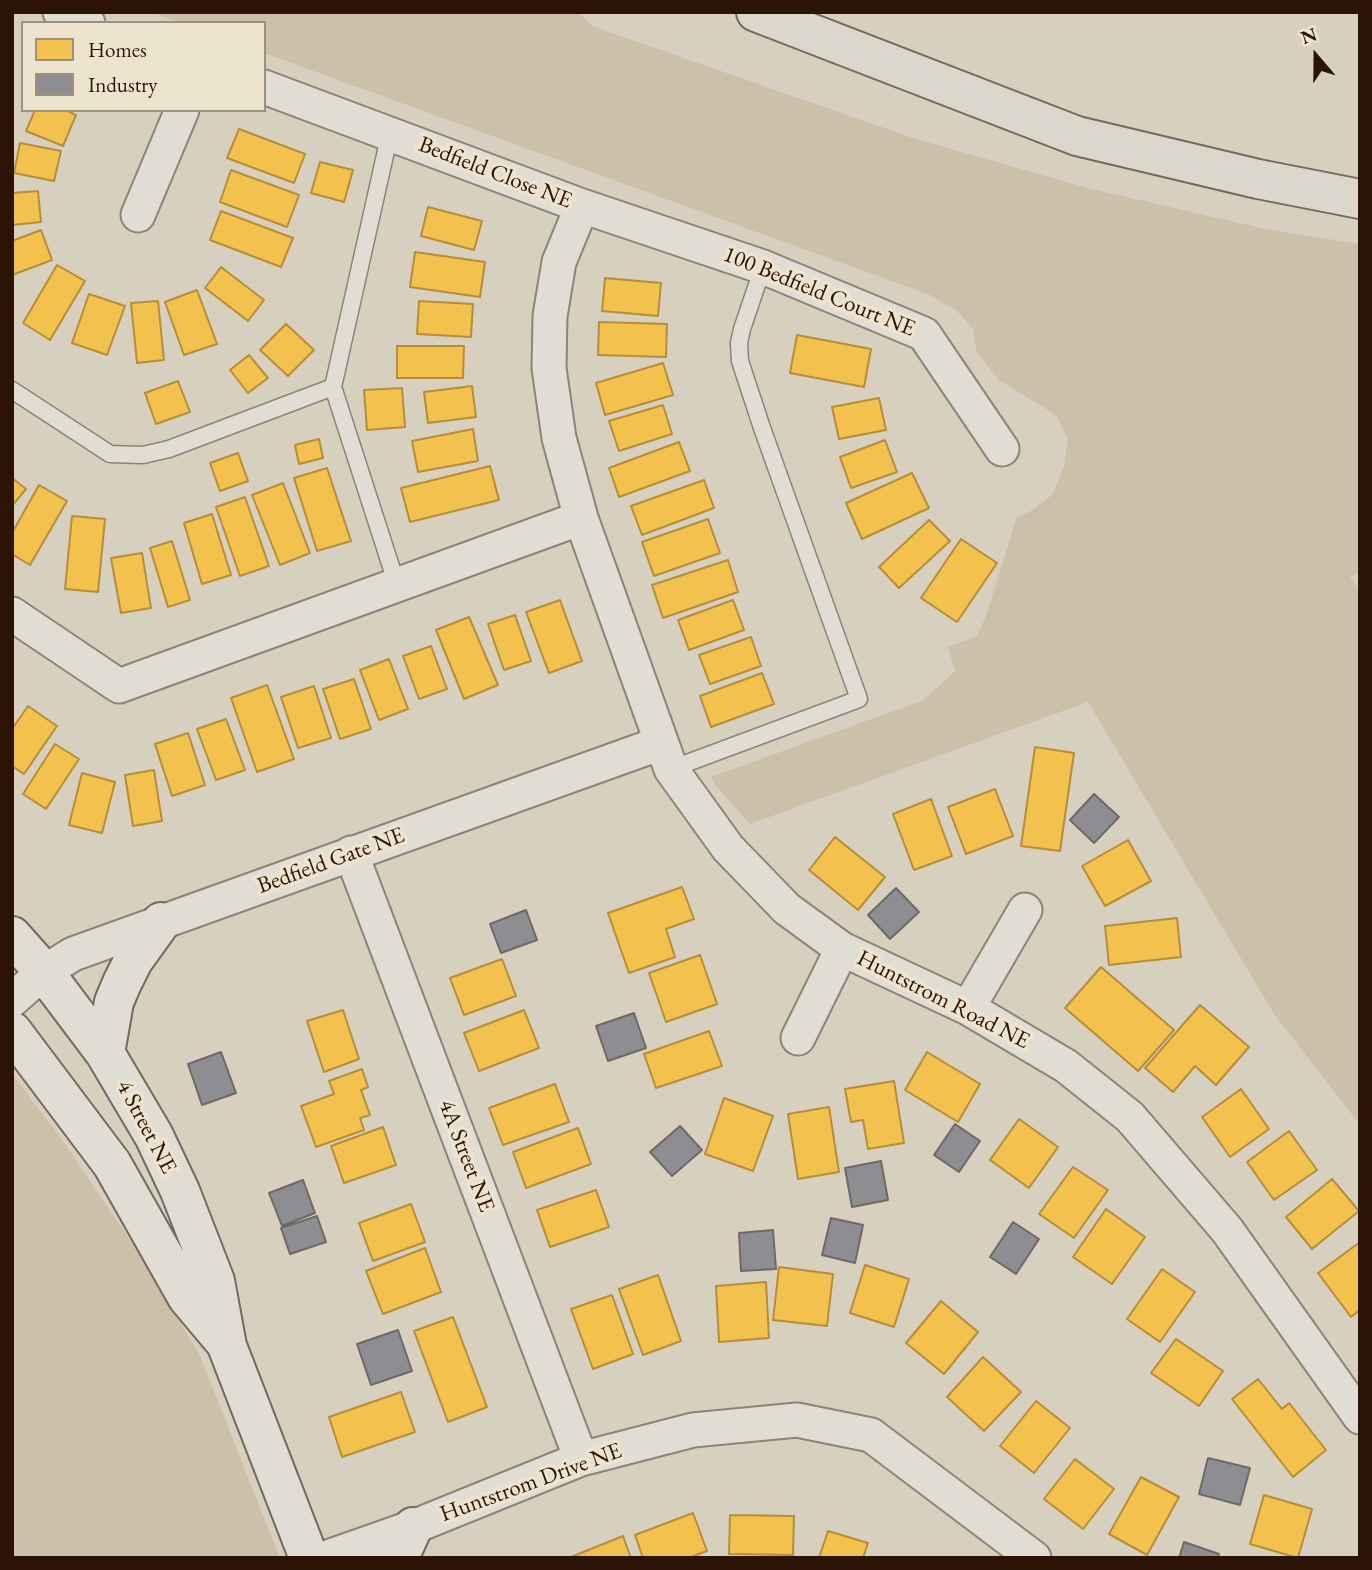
<!DOCTYPE html>
<style>
body{margin:0}
#map{position:relative;width:1372px;height:1570px;overflow:hidden;background:#d8d0be;font-family:"EB Garamond",serif}
canvas{display:block}
.frame{position:absolute;inset:0;border:14px solid #2b1306;pointer-events:none}
.legend{position:absolute;left:21px;top:21px;width:245px;height:91px;box-sizing:border-box;background:#ece4ce;border:2px solid #9f907e;margin:0;padding:9px 12px;list-style:none;font-size:21px;color:#2b1306}
.legend li{display:flex;align-items:center;gap:14px;height:35px}
.legend b{width:35px;border:2px solid #9f907e}
.north{position:absolute;left:1281px;top:21px;width:70px;height:70px;-webkit-text-stroke:5px #ece4ce;paint-order:stroke;rotate:340deg;font-size:19px;font-weight:700;line-height:28px;text-align:center;color:#2b1306}
.north::after{content:'';display:block;margin:auto;width:24px;height:32px;background:#2b1306;clip-path:polygon(50% 0,100% 100%,50% 72%,0 100%)}
</style>
<div id="map">
<canvas width="1372" height="1570"></canvas>
<div class="frame"></div>
<ul class="legend">
<li><b style="height:19px;background:#f2c14e"></b>Homes</li>
<li><b style="height:19px;background:#8d8d92"></b>Industry</li>
</ul>
<div class="north">N</div>
</div>
<script>
const g = document.querySelector('canvas').getContext('2d');
g.lineJoin = 'round';
function fill(path, color) { g.fillStyle = color; g.fill(path, 'evenodd'); }
const poly = rows => new Path2D(rows.map(r => 'M' + r).join(''));
function strokePath(path, color, width, dash) { g.strokeStyle = color; g.lineWidth = width; g.lineCap = dash ? 'butt' : 'round'; g.setLineDash(dash || []); g.stroke(path); }
function label(font, color, halo, rows, align = 'center') {
  g.font = font + ' "EB Garamond",serif'; g.lineWidth = 7; g.setLineDash([]); g.textBaseline = 'middle'; g.strokeStyle = halo; g.fillStyle = color; for (const [text, x, y, turn = 0] of rows) {
    g.save(); g.translate(x, y); g.rotate((+turn || 0) * Math.PI / 180); g.textAlign = isNaN(turn) ? turn : align; if (halo) g.strokeText(text, 0, 0); g.fillText(text, 0, 0); g.restore();
  }
}
const green = poly([
 [151,12,579,12,592,26,913,138,1088,188,1265,229,1360,244,1360,573,1350,577,1360,590,1360,1125,1274,1014,1088,702,750,824,715,785,711,777,924,700,955,671,948,647,977,636,986,616,1017,517,1031,511,1052,495,1064,466,1068,439,1057,416,999,380,977,353,973,329,956,310,930,295,264,53,264,23,180,23],
 [12,1074,58,1134,139,1253,200,1356,280,1558,12,1558]
]);
const homes = poly([
 [35,110,65,110,76,115,63,146,26,131,35,110],
 [239,129,305,154,294,183,227,158,239,129],
 [20,143,61,151,54,181,14,173,20,143],
 [320,162,353,170,344,202,311,193,320,162],
 [231,170,299,195,287,227,220,202,231,170],
 [38,191,41,222,12,225,12,193,38,191],
 [428,207,482,221,474,250,421,236,428,207],
 [221,211,293,238,281,267,210,240,221,211],
 [41,230,52,260,12,275,12,241,41,230],
 [415,252,485,262,480,297,410,287,415,252],
 [57,265,85,281,50,340,23,323,57,265],
 [221,267,264,300,248,321,205,288,221,267],
 [605,278,661,283,658,316,602,311,605,278],
 [197,290,217,344,184,355,165,302,197,290],
 [89,294,125,306,107,355,72,343,89,294],
 [158,301,164,360,137,363,131,303,158,301],
 [419,301,473,304,471,337,417,334,419,301],
 [599,322,667,324,666,357,598,355,599,322],
 [286,324,314,350,288,376,260,350,286,324],
 [797,335,871,349,864,387,790,373,797,335],
 [397,346,464,346,463,378,397,378,397,346],
 [249,355,268,378,248,393,230,370,249,355],
 [663,363,673,395,605,415,596,383,663,363],
 [178,381,190,412,156,424,145,393,178,381],
 [472,386,476,417,428,423,424,392,472,386],
 [402,388,405,427,367,430,364,390,402,388],
 [879,398,886,430,839,439,832,407,879,398],
 [663,405,672,434,619,451,609,421,663,405],
 [473,429,478,461,418,472,412,441,473,429],
 [319,439,323,458,299,464,295,445,319,439],
 [885,440,897,472,851,488,840,457,885,440],
 [679,442,690,471,619,497,609,468,679,442],
 [238,453,248,481,220,491,210,463,238,453],
 [490,466,499,500,410,522,401,488,490,466],
 [327,468,351,541,317,551,294,478,327,468],
 [912,473,929,508,862,539,846,503,912,473],
 [12,478,26,489,12,506,12,478],
 [704,480,714,508,642,535,631,506,704,480],
 [283,483,310,553,280,565,252,495,283,483],
 [39,485,67,501,30,565,12,554,12,533,39,485],
 [245,497,269,566,240,576,216,507,245,497],
 [212,514,231,575,202,584,184,523,212,514],
 [72,516,105,519,98,592,65,589,72,516],
 [708,519,720,553,654,576,642,542,708,519],
 [929,520,950,541,899,588,879,567,929,520],
 [961,539,997,563,957,622,921,598,961,539],
 [172,541,190,600,168,607,150,548,172,541],
 [142,553,151,608,121,613,111,558,142,553],
 [728,560,738,592,663,618,652,585,728,560],
 [560,600,582,661,549,673,526,612,560,600],
 [733,600,744,630,689,650,678,620,733,600],
 [515,615,531,661,504,670,488,624,515,615],
 [469,617,498,685,464,699,436,630,469,617],
 [751,637,761,666,710,684,699,655,751,637],
 [431,646,447,689,419,699,403,656,431,646],
 [389,659,408,709,379,720,360,670,389,659],
 [762,673,774,704,711,727,700,696,762,673],
 [354,679,371,729,340,739,323,689,354,679],
 [267,685,294,759,257,772,231,698,267,685],
 [314,686,331,738,298,748,281,697,314,686],
 [28,706,57,726,24,774,12,766,12,729,28,706],
 [226,719,245,770,216,780,197,729,226,719],
 [188,733,205,785,172,796,155,744,188,733],
 [55,744,79,759,46,809,23,794,55,744],
 [1035,747,1074,753,1060,851,1021,846,1035,747],
 [154,770,162,821,133,826,125,775,154,770],
 [82,773,115,782,102,833,69,825,82,773],
 [995,789,1013,836,966,854,948,807,995,789],
 [931,799,952,856,914,870,893,814,931,799],
 [835,837,885,877,858,910,809,870,835,837],
 [1128,840,1151,881,1105,906,1082,866,1128,840],
 [682,887,694,919,666,929,675,957,629,973,608,913,682,887],
 [1177,918,1181,957,1109,965,1105,926,1177,918],
 [700,955,717,1004,666,1022,649,973,700,955],
 [502,959,516,996,464,1015,450,978,502,959],
 [1101,967,1174,1030,1138,1071,1065,1008,1101,967],
 [1200,1005,1249,1047,1216,1085,1195,1066,1173,1092,1145,1068,1200,1005],
 [343,1010,359,1059,324,1072,307,1021,343,1010],
 [524,1010,539,1048,479,1071,464,1033,524,1010],
 [709,1031,722,1066,656,1088,644,1054,709,1031],
 [927,1052,980,1084,958,1122,905,1090,927,1052],
 [362,1069,368,1087,361,1090,370,1115,360,1118,364,1130,316,1147,301,1106,334,1094,329,1081,362,1069],
 [894,1081,904,1143,868,1149,863,1120,851,1122,845,1089,894,1081],
 [555,1084,569,1122,503,1145,489,1108,555,1084],
 [1241,1089,1269,1129,1230,1157,1202,1117,1241,1089],
 [724,1098,773,1116,753,1171,705,1154,724,1098],
 [829,1107,839,1172,798,1179,788,1114,829,1107],
 [1019,1119,1058,1147,1029,1188,990,1160,1019,1119],
 [383,1127,396,1165,344,1183,331,1146,383,1127],
 [578,1128,591,1164,526,1188,513,1152,578,1128],
 [1289,1131,1317,1170,1274,1200,1247,1162,1289,1131],
 [1073,1167,1108,1190,1074,1238,1039,1214,1073,1167],
 [1332,1179,1359,1211,1312,1249,1286,1217,1332,1179],
 [596,1190,609,1227,550,1247,537,1210,596,1190],
 [411,1204,425,1242,373,1261,359,1223,411,1204],
 [1106,1209,1145,1237,1112,1284,1073,1257,1106,1209],
 [1360,1242,1360,1310,1351,1317,1318,1273,1360,1242],
 [425,1248,441,1292,383,1314,366,1271,425,1248],
 [865,1265,909,1279,894,1327,850,1313,865,1265],
 [779,1267,833,1274,827,1326,773,1320,779,1267],
 [1162,1269,1195,1292,1160,1342,1127,1319,1162,1269],
 [658,1275,681,1341,643,1355,619,1289,658,1275],
 [766,1282,769,1338,719,1342,716,1286,766,1282],
 [612,1295,633,1354,593,1369,571,1309,612,1295],
 [941,1301,978,1332,944,1374,906,1343,941,1301],
 [453,1317,487,1407,448,1422,414,1331,453,1317],
 [1176,1339,1223,1371,1199,1406,1151,1373,1176,1339],
 [983,1357,1021,1392,984,1431,947,1397,983,1357],
 [1258,1379,1282,1409,1289,1403,1326,1450,1293,1477,1232,1399,1258,1379],
 [401,1392,415,1432,342,1457,329,1417,401,1392],
 [1036,1401,1070,1428,1034,1473,1000,1446,1036,1401],
 [1075,1459,1114,1489,1083,1529,1044,1499,1075,1459],
 [1141,1477,1179,1497,1147,1555,1109,1534,1141,1477],
 [1264,1495,1312,1509,1298,1558,1250,1544,1264,1495],
 [693,1513,707,1551,688,1558,643,1558,635,1535,693,1513],
 [730,1515,794,1516,793,1555,729,1554,730,1515],
 [828,1531,868,1543,863,1558,819,1558,828,1531],
 [623,1536,631,1558,571,1558,571,1557,623,1536]
]);
const industry = poly([
 [1094,794,1119,817,1094,843,1070,820,1094,794],
 [896,888,919,912,890,939,868,915,896,888],
 [526,910,537,940,501,953,490,924,526,910],
 [634,1013,646,1048,608,1061,596,1026,634,1013],
 [221,1052,236,1093,202,1105,188,1064,221,1052],
 [955,1124,980,1141,959,1172,934,1155,955,1124],
 [680,1126,702,1150,672,1176,650,1152,680,1126],
 [881,1161,888,1200,852,1207,845,1168,881,1161],
 [303,1180,315,1213,282,1226,269,1193,303,1180],
 [317,1216,326,1242,290,1254,281,1228,317,1216],
 [831,1218,863,1225,855,1263,822,1255,831,1218],
 [1013,1222,1039,1239,1016,1274,990,1257,1013,1222],
 [773,1230,776,1269,741,1271,739,1233,773,1230],
 [398,1330,412,1371,371,1385,357,1344,398,1330],
 [1208,1458,1250,1468,1240,1505,1199,1494,1208,1458],
 [1184,1542,1219,1554,1218,1558,1179,1558,1184,1542]
]);
const lane = poly([
 [333,387,397,585],
 [12,390,110,454,143,455,169,449,333,387,390,133],
 [671,769,859,699,762,428,740,361,739,343,742,329,763,267]
]);
const street = poly([
 [60,12,88,23],
 [264,87,582,206,763,267,924,334,1002,449],
 [582,206,559,262,550,316,549,368,559,438,581,518,671,769,728,848,787,909,842,949,968,1008,1066,1066,1130,1117,1227,1230,1360,1417],
 [138,215,182,110],
 [12,614,119,686,581,518],
 [351,853,581,1459],
 [12,1000,44,972,73,954,661,743],
 [968,1008,1025,910],
 [798,1038,842,949],
 [325,1558,413,1527,581,1459,693,1430,797,1420,871,1435,1034,1558]
]);
const secondary = poly([
 [12,936,44,972,105,1053,154,1136,180,1191,215,1281,227,1346,309,1558],
 [12,1031,112,1164,187,1297,224,1341],
 [105,1053,114,1002,122,983,133,961,161,922],
 [399,1558,413,1527]
]);
const highway = poly([
 [756,12,1077,136,1258,179,1360,199]
]);
const streetNames = [
 ["Bedfield Close NE",495,173,21],
 ["100 Bedfield Court NE",819,292,22],
 ["Bedfield Gate NE",331,861,-20],
 ["Huntstrom Road NE",943,1000,27],
 ["4 Street NE",146,1127,62],
 ["4A Street NE",466,1156,69],
 ["Huntstrom Drive NE",531,1483,-20]
];
fill(green, '#ccc1a8');
fill(homes, '#f2c14e');
strokePath(homes, '#b68d38', 2);
fill(industry, '#8d8d92');
strokePath(industry, '#706868', 2);
strokePath(lane, '#8b8478', 19);
strokePath(street, '#8b8478', 37);
strokePath(secondary, '#726a5f', 42);
strokePath(highway, '#726a5f', 42);
strokePath(lane, '#e0ddd4', 16);
strokePath(street, '#e0ddd4', 33);
strokePath(secondary, '#e0ddd4', 38);
strokePath(highway, '#dbd7cc', 38);
label('23px', '#2b1306', '#ece4ce', streetNames);
</script>
